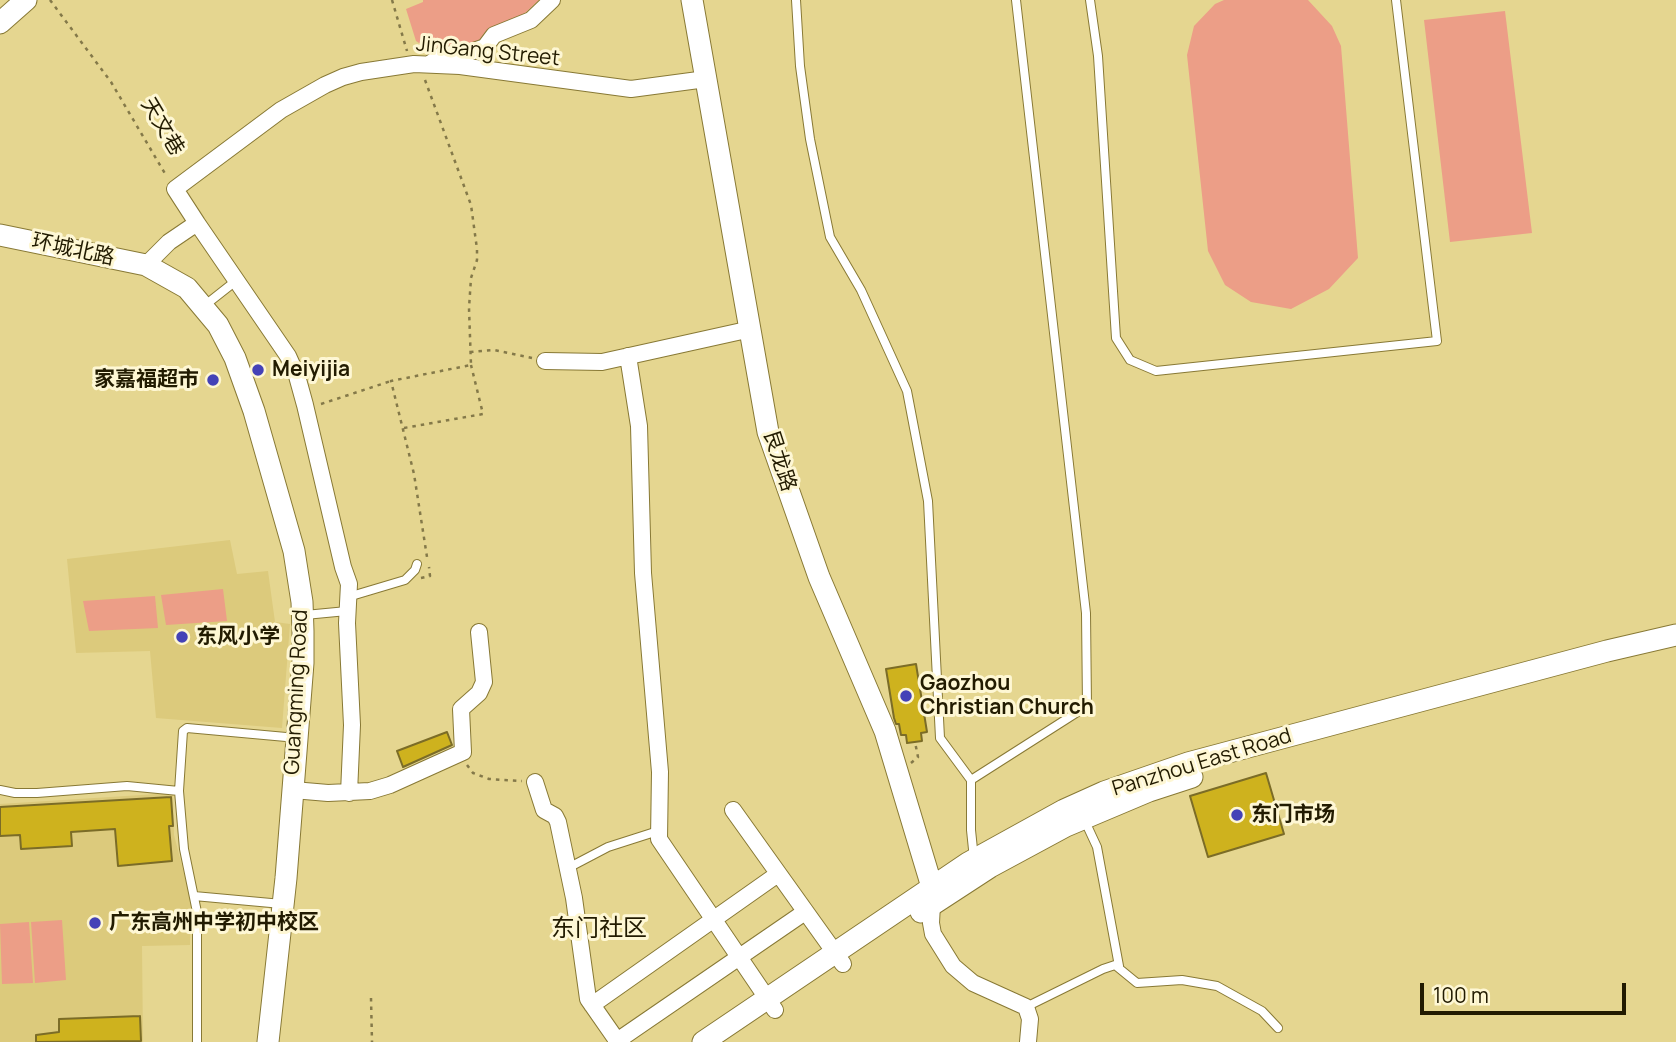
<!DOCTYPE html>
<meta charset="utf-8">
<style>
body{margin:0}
#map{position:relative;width:1676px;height:1042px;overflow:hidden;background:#e5d690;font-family:Manrope,sans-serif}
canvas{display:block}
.scale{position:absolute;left:1420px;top:983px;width:206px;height:32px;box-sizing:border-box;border:4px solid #221b01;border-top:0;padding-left:9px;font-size:21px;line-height:24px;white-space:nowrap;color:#221b01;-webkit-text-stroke:5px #fef7d4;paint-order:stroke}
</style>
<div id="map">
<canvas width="1676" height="1042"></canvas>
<div class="scale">100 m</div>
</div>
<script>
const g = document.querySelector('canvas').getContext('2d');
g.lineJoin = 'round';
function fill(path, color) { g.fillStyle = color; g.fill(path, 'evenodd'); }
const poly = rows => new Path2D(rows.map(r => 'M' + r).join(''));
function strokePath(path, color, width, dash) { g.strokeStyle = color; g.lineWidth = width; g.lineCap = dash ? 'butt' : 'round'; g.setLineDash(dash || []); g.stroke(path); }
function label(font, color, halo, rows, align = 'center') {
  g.font = font + ' Manrope,"Noto Sans SC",sans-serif'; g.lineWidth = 6; g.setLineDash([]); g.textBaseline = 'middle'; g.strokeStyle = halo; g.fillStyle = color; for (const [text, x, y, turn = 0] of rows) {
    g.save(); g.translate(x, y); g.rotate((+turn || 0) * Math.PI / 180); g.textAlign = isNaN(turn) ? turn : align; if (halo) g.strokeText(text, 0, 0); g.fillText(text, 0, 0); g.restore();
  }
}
const built = poly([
 [230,540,237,574,268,571,275,622,290,624,282,728,156,718,150,651,76,653,67,559],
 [173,793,174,835,191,900,190,945,142,946,143,1042,0,1042,0,804]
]);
const green = poly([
 [423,0,539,0,524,14,471,49,462,49,435,47,430,42,422,45,416,41,406,9,423,2],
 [1224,0,1308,0,1332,26,1341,46,1358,258,1329,289,1291,309,1251,302,1225,285,1208,251,1187,55,1194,26,1215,4],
 [1505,11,1532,233,1450,242,1424,20],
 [223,589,227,621,166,625,161,595],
 [155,596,158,628,89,631,83,601],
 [62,920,66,980,35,983,31,922],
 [29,922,33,983,2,984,0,924]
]);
const building = poly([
 [916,664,927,732,921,733,922,741,907,743,906,735,901,735,899,724,896,724,894,718,886,669,916,664],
 [447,732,452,745,403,767,397,751,447,732],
 [1266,773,1284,834,1208,857,1190,796,1266,773],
 [171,797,173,826,169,826,172,861,118,866,115,829,71,832,72,846,21,849,20,835,0,836,0,807,171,797],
 [140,1016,141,1041,36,1042,36,1035,59,1032,59,1019,140,1016]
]);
const path = poly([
 [50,0,111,82,167,177],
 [392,0,407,51],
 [425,80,471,205,477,249,477,260,471,278,469,308,471,365,391,381,414,474,427,557],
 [470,352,494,350,532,358],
 [321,404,391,381],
 [404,428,483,414,471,365],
 [421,578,430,576,429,567],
 [911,763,918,757,915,742],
 [467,765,473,773,489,779,522,781],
 [371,998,372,1042]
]);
const lane = poly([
 [796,0,800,66,810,139,830,237,861,290,907,391,928,501,940,738,971,780],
 [1090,0,1098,56,1116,338,1130,360,1156,371,1437,341,1396,0],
 [204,306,237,280],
 [348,597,405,580,415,570,417,564],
 [305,615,347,611],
 [0,790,15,793,37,793,127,786,179,791],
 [1084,819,1097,847,1119,966],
 [974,859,971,830,971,780,1087,706,1086,613,1016,0],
 [568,868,608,847,658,831],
 [194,896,282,904],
 [1026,1007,1103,969,1115,965,1137,983,1182,980,1217,986,1262,1011,1278,1028],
 [197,1042,197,912,184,849,179,791,183,731,187,728,297,738]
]);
const street = poly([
 [431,63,442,55,468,53,485,47,494,35,531,20,552,0],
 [197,223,288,356,297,376,305,405,343,567,349,584,347,623,352,725,349,793],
 [146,265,169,242,197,223,175,189,281,110,325,85,343,77,361,72,414,64,460,66,631,89,706,79],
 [628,356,639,426,643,573,660,772,659,839,775,1010],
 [545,361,602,362,751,329],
 [535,782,544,810,555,816,558,822,574,898,588,999,618,1042],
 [293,790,328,793,370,791,390,785,463,752,461,709,479,693,484,682,479,632],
 [733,810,843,964],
 [932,904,931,923,933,934,953,966,973,983,1026,1007,1030,1019,1028,1042],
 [592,1005,778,874],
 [617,1041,805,912]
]);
const secondary = poly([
 [692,0,768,432,819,577,885,731,932,887,932,900],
 [0,23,26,0],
 [0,235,146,265,187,288,218,325,235,358,254,411,294,551,302,602,303,631,303,663,286,878,268,1042],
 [921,912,990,867,1066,826,1149,791,1192,777],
 [703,1042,968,863,1064,810,1104,792,1188,763,1607,651,1676,635]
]);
const markers = [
 [258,370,7,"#4442b7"],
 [213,380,7,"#4442b7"],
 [182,637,7,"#4442b7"],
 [906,696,7,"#4442b7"],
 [1237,815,7,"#4442b7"],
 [95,923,7,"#4442b7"]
];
const streetNames = [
 ["JinGang Street",488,52,6],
 ["天文巷",162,127,59],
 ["环城北路",73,250,12],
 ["艮龙路",779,461,72],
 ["Guangming Road",297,692,-87],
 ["Panzhou East Road",1202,763,-17]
];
const poiNames = [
 ["Meiyijia",272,370],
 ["家嘉福超市",199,380,"right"],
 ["东风小学",196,637],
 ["Gaozhou",920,684],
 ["Christian Church",920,708],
 ["东门市场",1251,815],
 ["广东高州中学初中校区",109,923]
];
const quarterNames = [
 ["东门社区",599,929]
];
fill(built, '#dcca7c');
fill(green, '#ec9e87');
fill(building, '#ceb21e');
strokePath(building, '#7b6c27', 2);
strokePath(lane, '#887935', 10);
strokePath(street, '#887935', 18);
strokePath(secondary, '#887935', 23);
strokePath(path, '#847949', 2.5, [3.5, 5]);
strokePath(lane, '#fff', 8);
strokePath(street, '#fff', 16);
strokePath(secondary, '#fff', 21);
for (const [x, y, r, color] of markers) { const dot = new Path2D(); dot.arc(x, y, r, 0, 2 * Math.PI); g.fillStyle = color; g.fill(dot); strokePath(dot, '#fef7d4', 2.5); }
label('21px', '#221b01', '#fef7d4', streetNames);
label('bold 21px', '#221b01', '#fef7d4', poiNames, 'left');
label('24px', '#221b01', '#fef7d4', quarterNames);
</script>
